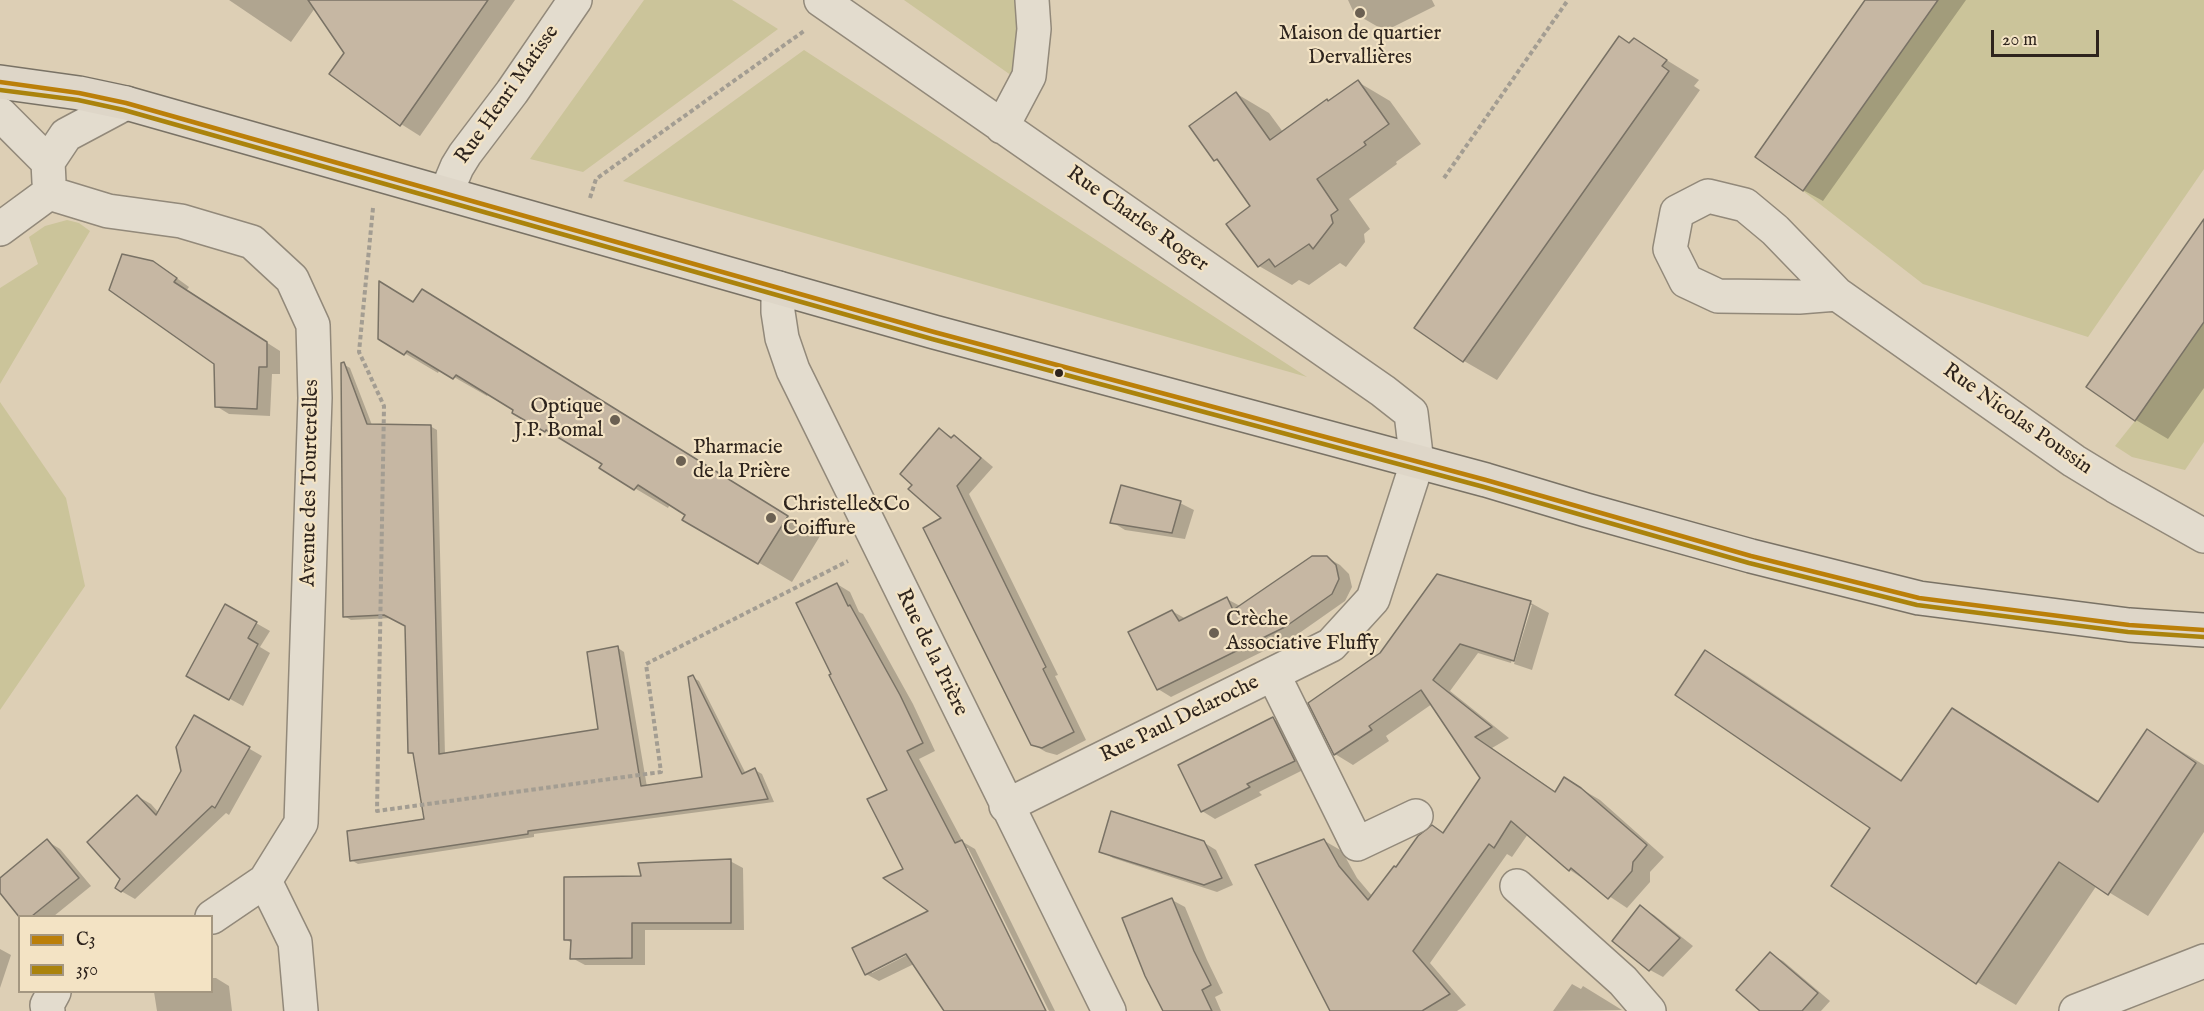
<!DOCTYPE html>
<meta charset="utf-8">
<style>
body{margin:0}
#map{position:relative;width:2204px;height:1011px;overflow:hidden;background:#ddcfb5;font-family:"IM FELL English",serif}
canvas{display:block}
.legend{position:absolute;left:18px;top:915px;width:195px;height:78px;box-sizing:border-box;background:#f3e3c4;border:2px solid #a49781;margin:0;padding:8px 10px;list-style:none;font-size:18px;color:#2e241d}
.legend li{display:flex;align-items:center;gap:12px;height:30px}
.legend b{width:30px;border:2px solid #a49781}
.scale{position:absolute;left:1991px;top:30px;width:108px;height:27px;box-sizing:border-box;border:3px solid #2e241d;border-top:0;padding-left:8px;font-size:18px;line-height:21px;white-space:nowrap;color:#2e241d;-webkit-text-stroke:4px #f3e3c4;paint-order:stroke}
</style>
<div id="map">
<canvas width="2204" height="1011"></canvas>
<ul class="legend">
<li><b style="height:8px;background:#bb7f09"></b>C3</li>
<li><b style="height:8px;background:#aa830c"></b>350</li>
</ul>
<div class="scale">20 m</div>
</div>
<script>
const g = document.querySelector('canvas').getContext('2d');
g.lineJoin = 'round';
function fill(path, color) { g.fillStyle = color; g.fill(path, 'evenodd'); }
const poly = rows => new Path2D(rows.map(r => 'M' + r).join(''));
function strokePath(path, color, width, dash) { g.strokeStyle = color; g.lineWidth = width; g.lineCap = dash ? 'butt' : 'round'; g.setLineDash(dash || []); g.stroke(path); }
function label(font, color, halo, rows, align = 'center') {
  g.font = font + ' "IM FELL English",serif'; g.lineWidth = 4.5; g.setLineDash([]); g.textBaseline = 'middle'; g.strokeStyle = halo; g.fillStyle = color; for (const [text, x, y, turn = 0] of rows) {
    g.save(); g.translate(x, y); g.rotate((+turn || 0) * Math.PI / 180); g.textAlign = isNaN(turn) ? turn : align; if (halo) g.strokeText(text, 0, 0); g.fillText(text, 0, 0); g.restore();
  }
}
const green = poly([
 [644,0,732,0,778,29,583,172,530,159],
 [904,0,1020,0,1015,78],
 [1938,0,2204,0,2204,169,2088,337,1923,284,1803,191],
 [804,50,1307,377,623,181],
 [67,220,79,223,90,231,0,384,0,288,38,264,29,237,45,226],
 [2204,322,2204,442,2185,470,2132,457,2115,446,2135,421],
 [0,402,66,498,85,586,0,710]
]);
const shadow = poly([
 [229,0,515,0,420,136,401,124,346,53,315,8,291,42],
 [1348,0,1432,0,1435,6,1391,28,1380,28,1354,13],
 [1867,0,1966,0,1823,201,1803,190],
 [1634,40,1699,80,1694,86,1700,90,1497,380,1464,361],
 [1358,82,1390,101,1421,144,1396,162,1397,164,1349,199,1370,229,1364,234,1365,242,1346,267,1340,263,1309,285,1299,280,1292,285,1259,266,1252,207,1222,163,1215,160,1237,94,1269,113,1283,132],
 [2204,222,2204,388,2168,439,2136,420],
 [167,271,189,287,186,291,280,351,280,374,272,374,270,416,229,414,216,406,216,364],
 [414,303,455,310,820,536,792,582,684,519,687,514,670,504,668,508,601,468,604,463,514,412,515,409,489,393,487,396,440,369,438,373,379,338],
 [343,364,350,368,372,425,430,426,437,430,445,755,599,730,618,648,624,652,647,787,703,778,692,677,699,681,746,774,755,770,762,774,774,802,534,834,534,837,358,864,351,860,426,821,415,755,409,752,406,625,392,618,351,620,344,616],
 [939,430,967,445,993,467,969,494,1058,675,1055,676,1086,740,1057,755,1046,752,1032,744,943,519],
 [1180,503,1194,510,1185,539,1125,530,1112,522],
 [1326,557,1340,565,1349,574,1352,587,1345,601,1298,634,1171,697,1158,689,1172,611,1186,619,1227,599,1240,606],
 [1438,576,1531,603,1549,613,1532,670,1514,664,1532,605,1529,605,1511,663,1478,653,1450,691,1509,738,1492,748,1556,792,1583,790,1600,800,1664,857,1650,872,1650,882,1627,908,1570,870,1528,834,1512,857,1507,854,1430,963,1466,1005,1457,1011,1331,1011,1323,840,1342,851,1357,878,1373,897,1432,827,1444,834,1482,778,1432,704,1386,736,1389,741,1353,765,1335,754,1310,704,1381,654],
 [837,584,850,592,859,612,863,614,913,704,935,751,919,759,963,842,975,849,1055,1011,1049,1011,968,848,964,848,1045,1011,946,1011,914,964,879,981,866,974,930,911,905,869,889,790],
 [912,949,913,952,872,973,872,970],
 [226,606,270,631,260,647,270,653,243,706,188,676],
 [1706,652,1744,674,1903,781,1952,710,1991,732,2100,802,2148,731,2204,765,2204,832,2148,916,2097,885,2016,1005,1977,982,1833,886,1872,828],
 [194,717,262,756,229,815,226,813,135,899,121,891,137,796,151,804,159,813,183,771],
 [1273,719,1287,726,1307,768,1259,792,1262,795,1215,819,1202,811],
 [47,841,60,849,91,886,54,916,20,916,0,891,0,879],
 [1203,842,1216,850,1233,885,1217,892,1113,858,1101,851],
 [730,861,743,868,744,930,645,930,645,965,585,965,572,958,572,943,565,939,642,877],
 [1172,900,1185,907,1207,960,1223,993,1215,997,1221,1011,1165,1011],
 [1640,907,1654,915,1693,946,1663,977,1650,970],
 [0,949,11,955,0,988],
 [1770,954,1783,961,1830,1001,1821,1011,1762,1011],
 [212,970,213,978,216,978,229,986,232,1011,157,1011,154,992,212,992],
 [1572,984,1581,989,1583,986,1622,1010,1553,1011]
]);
const building = poly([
 [308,0,488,0,400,126,329,74,344,53,308,0],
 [1865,0,1938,0,1803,191,1755,157,1865,0],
 [1619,36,1629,43,1634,38,1667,60,1662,66,1669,71,1463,362,1414,328,1619,36],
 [1358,80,1389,124,1364,142,1366,145,1317,179,1338,210,1331,215,1333,223,1313,249,1309,244,1275,267,1269,259,1258,267,1226,224,1250,206,1217,159,1214,161,1189,126,1236,92,1270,140,1327,99,1328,101,1358,80],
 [2204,219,2204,322,2135,421,2086,387,2204,219],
 [122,254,153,261,177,278,174,282,267,342,267,367,259,367,257,409,215,407,214,364,109,290,122,254],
 [379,281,413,302,422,289,788,516,758,564,682,520,685,515,638,485,634,490,599,468,602,464,546,430,545,432,512,413,513,410,456,375,453,379,407,351,404,355,378,339,379,281],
 [344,362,367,424,431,425,439,754,598,729,587,652,618,646,641,786,702,777,688,677,693,675,742,774,755,768,768,799,528,831,528,834,350,861,347,831,424,819,413,753,408,753,405,626,384,615,343,617,341,363,344,362],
 [939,428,951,438,954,435,981,458,957,486,1046,667,1043,669,1074,732,1042,748,1031,745,923,528,941,518,908,489,912,485,900,474,939,428],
 [1121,485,1181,501,1172,533,1110,523,1121,485],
 [1312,556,1327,556,1336,565,1339,579,1332,594,1285,627,1157,690,1128,632,1172,610,1179,621,1227,597,1233,610,1312,556],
 [1437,574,1531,601,1514,661,1460,644,1433,680,1492,727,1475,737,1555,792,1564,777,1581,788,1647,845,1633,862,1632,871,1608,899,1571,868,1569,871,1511,821,1494,848,1489,844,1413,951,1450,994,1422,1011,1330,1011,1255,865,1324,839,1339,866,1368,900,1394,866,1396,867,1418,836,1432,825,1443,833,1480,778,1421,690,1369,726,1372,730,1334,755,1308,703,1380,653,1437,574],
 [837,583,848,606,850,605,900,695,923,743,907,751,955,843,962,840,1046,1011,944,1011,906,954,865,975,852,948,928,911,883,878,903,869,867,799,887,790,829,675,831,674,796,603,837,583],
 [225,604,257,622,248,638,258,644,229,700,186,676,225,604],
 [1705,650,1901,781,1952,708,2098,802,2147,729,2196,763,2108,895,2059,862,1976,984,1831,886,1870,828,1675,695,1705,650],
 [194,715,250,747,215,808,212,806,121,892,115,888,120,879,87,842,137,795,156,815,181,771,176,747,194,715],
 [1273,717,1295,761,1247,784,1250,787,1201,812,1178,765,1273,717],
 [1111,811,1204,841,1222,878,1204,885,1099,852,1111,811],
 [47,839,79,878,32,916,20,916,20,918,0,893,0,878,47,839],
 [731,859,731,923,632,923,632,958,570,959,571,940,564,940,564,877,641,876,638,863,731,859],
 [1172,898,1194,951,1211,985,1202,990,1212,1011,1163,1011,1145,976,1122,918,1172,898],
 [1640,905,1680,938,1649,971,1612,941,1640,905],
 [1770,952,1818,993,1802,1011,1760,1011,1736,990,1770,952]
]);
const path = poly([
 [1444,178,1568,0],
 [590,198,596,179,804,31],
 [373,208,359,352,384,406,377,811,661,772,646,664,848,561]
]);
const minor = poly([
 [821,0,1383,391,1411,413,1417,463,1373,599,1331,645,1006,806],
 [0,114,48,162,49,182],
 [1002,127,1029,76,1034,29,1032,0],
 [48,162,66,135,126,103],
 [49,193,108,211,181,221,252,242,292,279,313,325,315,398,301,823,265,881,212,917],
 [446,193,457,167,465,154,512,92,575,0],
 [0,229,49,193],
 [778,288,778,312,782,338,793,370,1109,1011],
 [1837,294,1799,297,1718,296,1686,281,1670,249,1677,212,1708,196,1745,205,1775,230,1837,294,2074,461,2115,486,2204,536],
 [1273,674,1357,844,1416,816],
 [265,881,295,942,301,1011],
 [1517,886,1623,981,1649,1011],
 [48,1011,47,1005,54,992],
 [2076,1011,2204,961]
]);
const major = poly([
 [0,82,79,93,126,103,934,332,1486,480,1586,510,1751,556,1919,598,2129,625,2204,630]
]);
const bus1 = poly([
 [0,82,79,93,126,103,934,332,1486,480,1751,556,1919,598,2129,625,2204,630]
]);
const bus2 = poly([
 [0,90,78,100,124,110,932,339,1484,487,1749,563,1917,605,2128,632,2204,637]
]);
const markers = [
 [1360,13,6,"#6b6052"],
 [1059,373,5,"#2e241d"],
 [615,420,6,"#6b6052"],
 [681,461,6,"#6b6052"],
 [771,518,6,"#6b6052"],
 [1214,633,6,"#6b6052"]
];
const poiNames = [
 ["Maison de quartier",1360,35,"center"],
 ["Dervallières",1360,59,"center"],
 ["Optique",603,408,"right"],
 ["J.P. Bomal",603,432,"right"],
 ["Pharmacie",693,449],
 ["de la Prière",693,473],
 ["Christelle&Co",783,506],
 ["Coiffure",783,530],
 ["Crèche",1226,621],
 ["Associative Fluffy",1226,645]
];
const streetNames = [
 ["Rue Henri Matisse",508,95,-55],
 ["Rue Charles Roger",1137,220,35],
 ["Rue Nicolas Poussin",2017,420,35],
 ["Avenue des Tourterelles",311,483,-89],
 ["Rue de la Prière",931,653,64],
 ["Rue Paul Delaroche",1180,720,-26]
];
fill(green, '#cbc49a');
fill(shadow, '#0003');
fill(building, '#c6b7a3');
strokePath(building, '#797265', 1.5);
strokePath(minor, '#92897a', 36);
strokePath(major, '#797265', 36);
strokePath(path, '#a39d92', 4, [4.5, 3]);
strokePath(minor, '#e3dcce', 33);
strokePath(major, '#ded6c8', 33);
strokePath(bus1, '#bb7f09', 4.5);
strokePath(bus2, '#aa830c', 4.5);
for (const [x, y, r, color] of markers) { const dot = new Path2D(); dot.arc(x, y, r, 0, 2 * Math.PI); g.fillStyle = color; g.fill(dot); strokePath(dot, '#f3e3c4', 2); }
label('21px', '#2e241d', '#f3e3c4', poiNames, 'left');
label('21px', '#2e241d', '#f3e3c4', streetNames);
</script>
